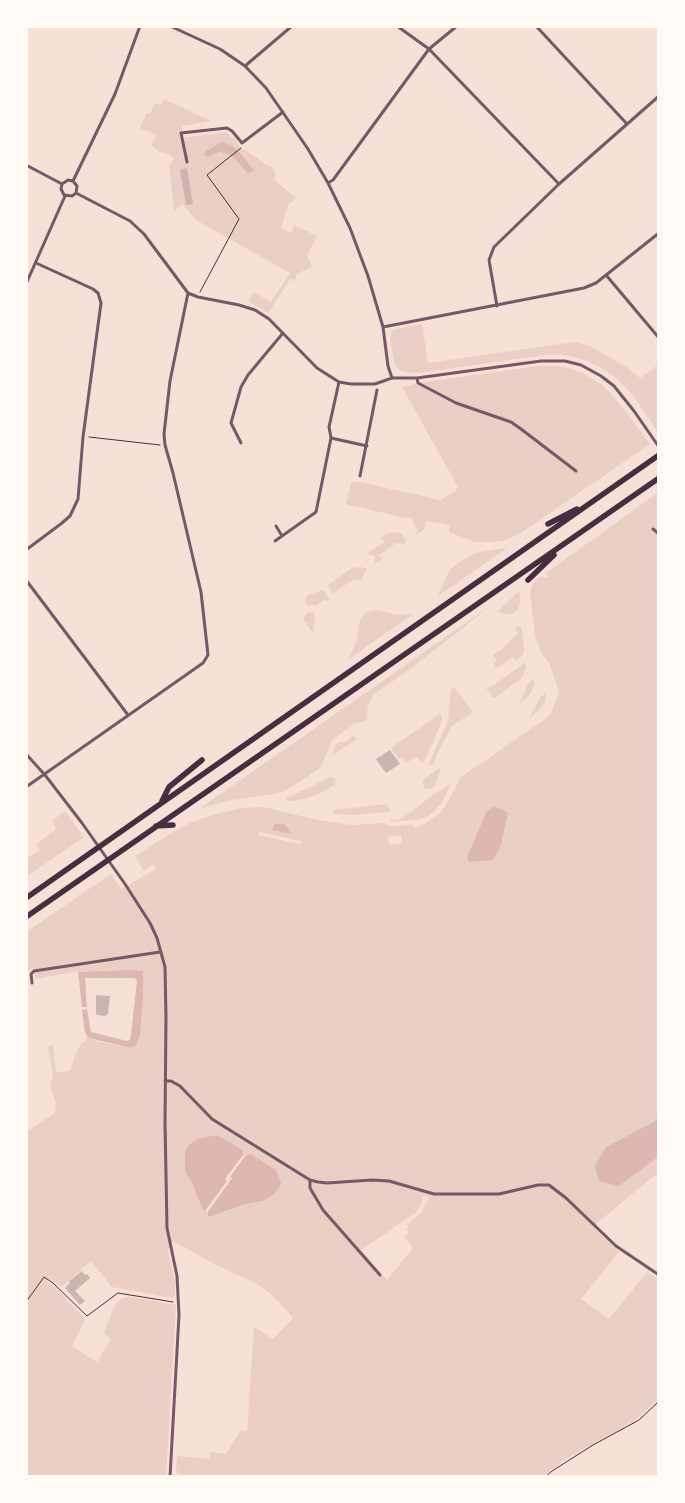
<!DOCTYPE html>
<style>
body{margin:0}
#map{position:relative;width:685px;height:1503px;overflow:hidden;background:#f7e1d7;font-family:"Space Grotesk",sans-serif}
canvas{display:block}
.frame{position:absolute;inset:0;border:28px solid #fffaf5;pointer-events:none}
</style>
<div id="map">
<canvas width="685" height="1503"></canvas>
<div class="frame"></div>
</div>
<script>
const g = document.querySelector('canvas').getContext('2d');
g.lineJoin = 'round';
function fill(path, color) { g.fillStyle = color; g.fill(path, 'evenodd'); }
const poly = rows => new Path2D(rows.map(r => 'M' + r).join(''));
function strokePath(path, color, width, dash) { g.strokeStyle = color; g.lineWidth = width; g.lineCap = dash ? 'butt' : 'round'; g.setLineDash(dash || []); g.stroke(path); }
const green = poly([
 [164,99,211,121,182,126,182,131,180,132,181,138,226,132,234,139,242,150,244,149,268,166,272,167,275,172,275,180,296,198,288,205,281,228,291,233,294,225,317,236,307,255,312,267,296,274,296,278,294,281,291,278,268,313,248,301,254,292,271,302,290,273,196,220,183,204,174,211,169,166,174,158,167,153,160,152,151,145,156,135,140,128,147,113,150,113,155,103,161,105],
 [422,324,428,363,573,342,587,345,606,355,626,367,640,378,659,364,659,434,632,394,616,378,600,367,587,361,574,357,563,355,546,355,419,373,404,372,398,369,394,362,390,339,392,330],
 [538,366,558,366,572,369,585,374,604,386,627,413,650,444,518,535,502,541,492,542,475,542,449,532,450,525,426,521,424,530,416,535,417,531,411,517,405,518,346,504,351,483,356,481,440,500,455,491,458,487,402,387,425,382],
 [659,492,659,1172,597,1223,595,1229,619,1252,581,1299,609,1319,647,1272,659,1279,659,1402,653,1404,634,1421,564,1460,542,1477,184,1477,176,1472,177,1456,210,1459,210,1452,226,1454,241,1430,247,1431,254,1327,273,1339,293,1318,271,1294,257,1284,218,1266,173,1241,168,1250,175,1282,175,1296,172,1298,112,1287,91,1261,61,1287,48,1278,46,1281,58,1290,85,1319,72,1346,97,1362,111,1339,104,1333,112,1311,117,1302,123,1298,131,1297,176,1305,166,1477,26,1477,26,1132,55,1113,56,1103,50,1086,53,1076,48,1046,53,1045,56,1072,70,1071,77,1050,82,1043,86,1041,86,1036,96,1041,131,1048,140,1035,143,999,143,971,130,970,74,972,36,979,33,968,26,973,26,932,111,874,121,889,156,869,153,864,144,871,135,856,183,826,203,818,224,812,242,808,264,807,313,819,350,825,383,823,389,826,412,825,415,828,426,823,440,813,446,805,461,777,544,720,551,714,553,708,559,691,549,663,542,654,535,637,530,593,533,583,539,577,548,577,546,573],
 [259,832,301,841,302,841,300,844,258,835],
 [401,835,402,843,389,845,388,837],
 [422,1196,429,1197,421,1213,407,1224,409,1227,406,1229,409,1233,404,1237,413,1248,387,1280,361,1250,418,1211,423,1199],
 [395,532,402,534,406,542,404,544,396,543,378,556,384,558,375,564,375,556,366,554,386,541,379,539,388,533],
 [506,548,506,549,438,596,447,575,451,569,461,561,475,553],
 [361,567,367,569,361,581,354,579,332,594,328,585,352,568],
 [323,590,330,600,330,601,324,600,315,606,313,604,308,607,305,600,307,595],
 [518,592,520,593,520,604,518,610,510,615,497,612],
 [493,604,413,667,373,695,368,705,366,721,356,723,332,740,321,767,306,778,284,791,274,794,226,801,199,809],
 [377,610,397,615,398,614,412,615,349,659,356,643,360,619,366,612],
 [308,612,314,613,315,617,313,633,303,619],
 [518,626,521,627,522,629,524,651,522,656,516,661,513,657,497,668,493,663,497,661,493,655,501,650,518,633,515,629],
 [525,663,526,667,523,676,518,681,496,697,493,697,486,688,487,687,491,687],
 [535,678,534,686,530,694,519,704,529,682],
 [454,687,472,711,472,713,452,726,444,740,433,764,429,766,431,759,448,721,451,690],
 [546,693,545,702,541,708,529,719,540,697],
 [441,713,442,720,438,731,423,763,416,757,406,763,403,757,399,759,391,748],
 [353,736,357,739,332,756,336,744,340,742,345,742],
 [441,767,435,786,430,789,425,789,423,785,423,780],
 [330,777,336,779,334,785,321,793,308,798,292,801,287,801,286,799,287,798],
 [451,784,441,804,429,816,424,818,416,820,390,822,391,820,400,819,411,812,434,794],
 [387,804,390,809,388,812,354,815,333,814,333,810],
 [65,811,84,837,26,877,26,859,40,850,36,845,56,829,52,821]
]);
const water = poly([
 [222,142,231,145,239,152,253,169,252,172,248,173,233,157,225,153,219,152,208,157,205,156,204,153,206,151],
 [494,807,502,809,508,813,500,848,493,860,470,862,467,858,486,813,489,809],
 [275,824,284,824,289,829,291,834,272,830],
 [130,970,143,971,143,999,140,1035,136,1045,131,1048,89,1038,85,1033,82,1010,87,1009,91,1032,127,1041,130,1040,131,1035,137,980,134,978,85,978,87,1007,82,1007,78,972],
 [659,1116,659,1156,619,1186,599,1181,595,1166,606,1147,654,1122],
 [217,1135,243,1150,242,1153,245,1157,250,1154,276,1170,281,1182,280,1186,274,1194,263,1201,249,1203,208,1217,208,1214,203,1210,192,1183,185,1171,185,1151,190,1144,198,1139]
]);
const pier = poly([
 [243,1155,245,1156,230,1177,232,1178,207,1213,205,1211,227,1181,225,1179]
]);
const building = poly([
 [187,168,193,204,186,205,180,170],
 [390,750,400,764,386,773,376,759],
 [96,995,110,996,108,1014,105,1016,98,1015,96,1014],
 [82,1271,85,1275,87,1274,90,1278,75,1291,85,1301,80,1305,65,1288,70,1283,69,1281]
]);
const path = poly([
 [200,292,239,219,207,175,241,148],
 [89,437,160,445],
 [26,1302,44,1277,53,1283,87,1316,118,1293,173,1302],
 [545,1477,552,1471,593,1445,639,1420,657,1403,659,1404]
]);
const minor = poly([
 [170,26,220,49,245,66,266,88,308,149,328,183,350,228,368,276,383,327,388,366,392,378],
 [397,26,429,49,559,184],
 [536,26,627,124],
 [245,66,292,26],
 [187,162,181,133,227,128,232,131,242,143,283,112],
 [26,165,62,184],
 [73,181,115,94,140,26],
 [328,183,333,180,429,49,457,26],
 [62,184,68,180,73,181,77,186,76,193],
 [62,184,61,189,64,195,72,196,76,193],
 [606,275,659,338],
 [26,284,65,196],
 [188,293,198,297,239,305,255,310,269,319,317,368,339,382,351,384,375,384,392,378,417,378,541,361,565,361,581,365,601,376,614,386,634,411,659,447],
 [497,306,489,260,494,247,559,184,659,96],
 [383,327,584,288,596,283,659,233],
 [417,378,418,383,456,403,511,422,521,429,576,471],
 [339,382,329,427,331,438,367,446],
 [241,443,231,423,241,387,248,375,283,333],
 [360,476,377,390],
 [276,526,282,536],
 [653,529,659,534],
 [275,541,316,512,331,438],
 [26,550,62,523,70,516,78,499,83,437,101,303,98,293,93,289,36,263],
 [26,580,128,715],
 [26,754,45,775,82,823,125,884,150,923,157,938,165,967,166,1017,165,1123,167,1228,177,1276,179,1315,170,1477],
 [26,787,203,663,208,655,201,592,173,473,165,445,164,434,170,381,188,293,144,234,130,221,76,193],
 [32,983,31,974,34,971,160,952],
 [165,1081,171,1081,180,1086,212,1119,310,1180,318,1182,327,1183,372,1180,389,1181,434,1194,499,1194,538,1185,549,1185,566,1198,616,1246,659,1275],
 [310,1180,310,1188,323,1210,380,1275]
]);
const motorway = poly([
 [548,524,577,509],
 [528,580,554,555],
 [162,801,169,787,202,760],
 [156,826,173,825],
 [26,898,659,455],
 [26,917,659,478]
]);
fill(green, '#ebcfc5');
fill(water, '#dcb8b0');
fill(pier, '#f7e1d7');
fill(building, '#ccb4b1');
strokePath(path, '#4a2c40', 1);
strokePath(minor, '#755966', 3);
strokePath(motorway, '#4a2c40', 5.5);
</script>
